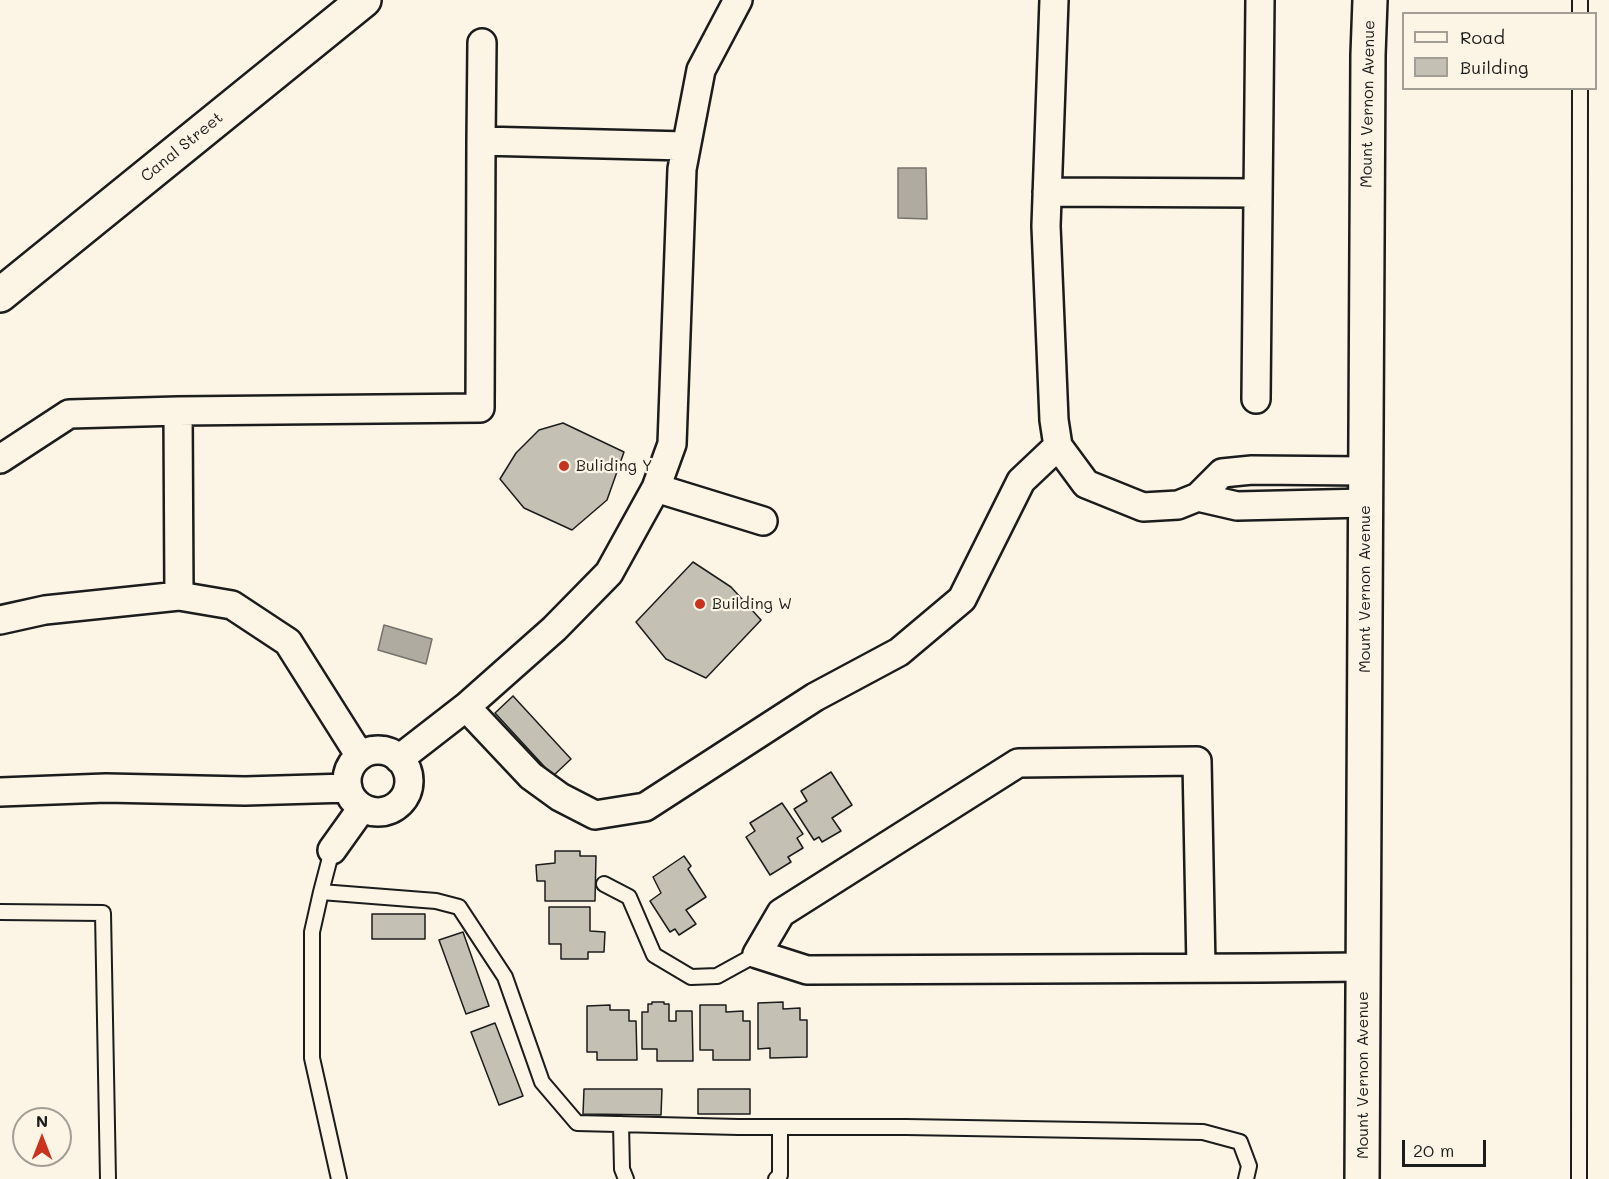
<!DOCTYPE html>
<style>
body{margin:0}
#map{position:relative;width:1609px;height:1179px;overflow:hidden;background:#fcf5e5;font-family:Mali,sans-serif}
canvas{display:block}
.legend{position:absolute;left:1402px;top:12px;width:195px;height:78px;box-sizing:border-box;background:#fcf5e5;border:2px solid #a29e95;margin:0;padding:8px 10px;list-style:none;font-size:18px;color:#1c1c1c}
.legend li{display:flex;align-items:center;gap:12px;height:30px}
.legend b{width:30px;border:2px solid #a29e95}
.north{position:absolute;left:12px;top:1107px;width:60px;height:60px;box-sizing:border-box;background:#fcf5e5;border:2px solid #a29e95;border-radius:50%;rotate:0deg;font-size:16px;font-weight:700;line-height:24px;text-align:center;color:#1c1c1c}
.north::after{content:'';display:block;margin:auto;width:21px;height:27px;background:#c8321e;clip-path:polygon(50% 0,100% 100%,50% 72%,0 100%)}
.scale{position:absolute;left:1402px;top:1140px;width:84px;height:27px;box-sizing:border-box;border:3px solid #1c1c1c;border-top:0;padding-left:8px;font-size:18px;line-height:21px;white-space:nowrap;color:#1c1c1c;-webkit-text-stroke:4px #fcf5e5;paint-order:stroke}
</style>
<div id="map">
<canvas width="1609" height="1179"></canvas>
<ul class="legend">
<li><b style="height:8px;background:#fcf5e5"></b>Road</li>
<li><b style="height:16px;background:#c4c0b3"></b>Building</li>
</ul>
<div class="north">N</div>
<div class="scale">20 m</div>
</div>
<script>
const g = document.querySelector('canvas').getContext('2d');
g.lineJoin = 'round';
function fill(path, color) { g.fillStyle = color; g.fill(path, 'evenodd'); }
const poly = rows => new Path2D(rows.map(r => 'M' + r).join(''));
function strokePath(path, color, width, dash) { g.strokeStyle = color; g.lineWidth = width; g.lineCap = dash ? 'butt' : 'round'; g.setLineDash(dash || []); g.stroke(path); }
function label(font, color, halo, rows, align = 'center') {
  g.font = font + ' Mali,sans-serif'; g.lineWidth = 4.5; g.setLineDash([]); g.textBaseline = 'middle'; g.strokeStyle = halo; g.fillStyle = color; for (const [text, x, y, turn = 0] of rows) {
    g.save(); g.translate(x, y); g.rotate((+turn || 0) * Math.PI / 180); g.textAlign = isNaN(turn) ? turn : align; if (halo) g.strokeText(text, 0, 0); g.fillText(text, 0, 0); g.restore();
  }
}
const water = poly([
 [898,168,926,168,927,219,898,218,898,168],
 [384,625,432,639,426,664,378,650,384,625]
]);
const building = poly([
 [563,423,624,452,607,500,572,530,524,508,500,479,516,453,539,430,563,423],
 [693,562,731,587,761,620,706,678,666,659,636,622,693,562],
 [513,696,571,759,553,776,495,713,513,696],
 [831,772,852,805,832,818,841,831,822,842,819,837,814,840,794,809,807,801,801,791,831,772],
 [782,803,803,834,797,838,803,848,788,857,791,862,770,875,746,837,755,831,750,823,782,803],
 [555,851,580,851,580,856,596,856,595,901,545,901,545,881,537,881,536,865,555,863,555,851],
 [684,856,691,866,688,869,706,897,686,910,696,924,679,935,675,929,670,932,650,901,661,893,653,877,684,856],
 [549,907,590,907,590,931,605,932,604,952,588,952,588,959,561,959,561,944,549,944,549,907],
 [372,914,425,914,425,939,372,939,372,914],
 [463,932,489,1006,466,1014,439,940,463,932],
 [652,1002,664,1002,664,1004,669,1004,669,1021,676,1021,676,1011,692,1011,693,1061,657,1061,657,1049,642,1049,642,1012,648,1012,648,1004,652,1004,652,1002],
 [783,1002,783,1009,800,1008,800,1020,807,1020,807,1057,770,1058,770,1048,758,1049,758,1003,783,1002],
 [610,1005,610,1010,629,1010,629,1021,636,1021,637,1060,597,1060,597,1052,587,1052,587,1006,610,1005],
 [700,1005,726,1005,726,1012,743,1011,743,1021,750,1021,750,1060,713,1060,713,1050,700,1050,700,1005],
 [495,1023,523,1096,499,1105,471,1032,495,1023],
 [584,1089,662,1089,661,1115,583,1114,584,1089],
 [698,1089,750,1089,750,1114,698,1114,698,1089]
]);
const service = poly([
 [1580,14,1580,0],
 [332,850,321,892,436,901,459,907,505,977,542,1082,577,1123,738,1127,906,1127,1203,1132,1240,1142,1249,1166,1246,1179],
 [604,884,629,897,654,955,691,977,717,976,757,954],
 [321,892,312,932,312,1058,339,1179],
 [0,912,103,913,108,1179],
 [621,1124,622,1169,626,1179],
 [776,1179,780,1175,780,1127],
 [1579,1179,1580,88]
]);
const minor = poly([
 [738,0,701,70,682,169,672,444,656,488,609,573,554,629,466,707,531,776,560,797,595,815,645,807,815,697,899,652,962,599,1021,481,1058,446],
 [1054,0,1046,226,1054,420,1058,446,1086,484,1143,507,1178,505,1198,497,1222,473,1252,470,1365,471],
 [482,43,481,141,686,146],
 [1047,192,1257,193],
 [1256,399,1260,0],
 [178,411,179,596],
 [0,459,69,414,178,411,480,408,481,141],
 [656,488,763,521],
 [1198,497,1237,506,1366,503],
 [0,620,45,610,179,596,232,605,288,642,360,756],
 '347 781a31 31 0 1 1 62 0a31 31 0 1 1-62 0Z',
 [399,759,466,707],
 [0,792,106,788,245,791,348,788],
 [332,850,362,808],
 [1201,968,1197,761,1018,763,781,913,757,954,807,970,1259,968,1363,967]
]);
const tertiary = poly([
 [0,295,364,0]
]);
const secondary = poly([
 [1362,1179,1368,55,1370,0]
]);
const markers = [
 [564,466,6,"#c8321e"],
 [700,604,6,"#c8321e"]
];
const streetNames = [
 ["Mount Vernon Avenue",1368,104,-89],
 ["Canal Street",182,147,-39],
 ["Mount Vernon Avenue",1365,589,-90],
 ["Mount Vernon Avenue",1363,1075,-90]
];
const poiNames = [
 ["Buliding Y",576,466],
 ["Building W",712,604]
];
fill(water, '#b0aba1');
strokePath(water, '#75726c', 1.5);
fill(building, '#c4c0b3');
strokePath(building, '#1c1c1c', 1.5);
strokePath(service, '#1c1c1c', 18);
strokePath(minor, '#1c1c1c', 32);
strokePath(tertiary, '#1c1c1c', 38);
strokePath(secondary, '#1c1c1c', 38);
strokePath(service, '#fcf5e5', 14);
strokePath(minor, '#fcf5e5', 27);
strokePath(tertiary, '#fcf5e5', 33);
strokePath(secondary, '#fcf5e5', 33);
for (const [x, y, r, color] of markers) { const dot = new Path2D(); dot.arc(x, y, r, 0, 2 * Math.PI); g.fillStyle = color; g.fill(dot); strokePath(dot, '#fcf5e5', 2); }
label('16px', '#1c1c1c', '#fcf5e5', streetNames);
label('16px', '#1c1c1c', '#fcf5e5', poiNames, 'left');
</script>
